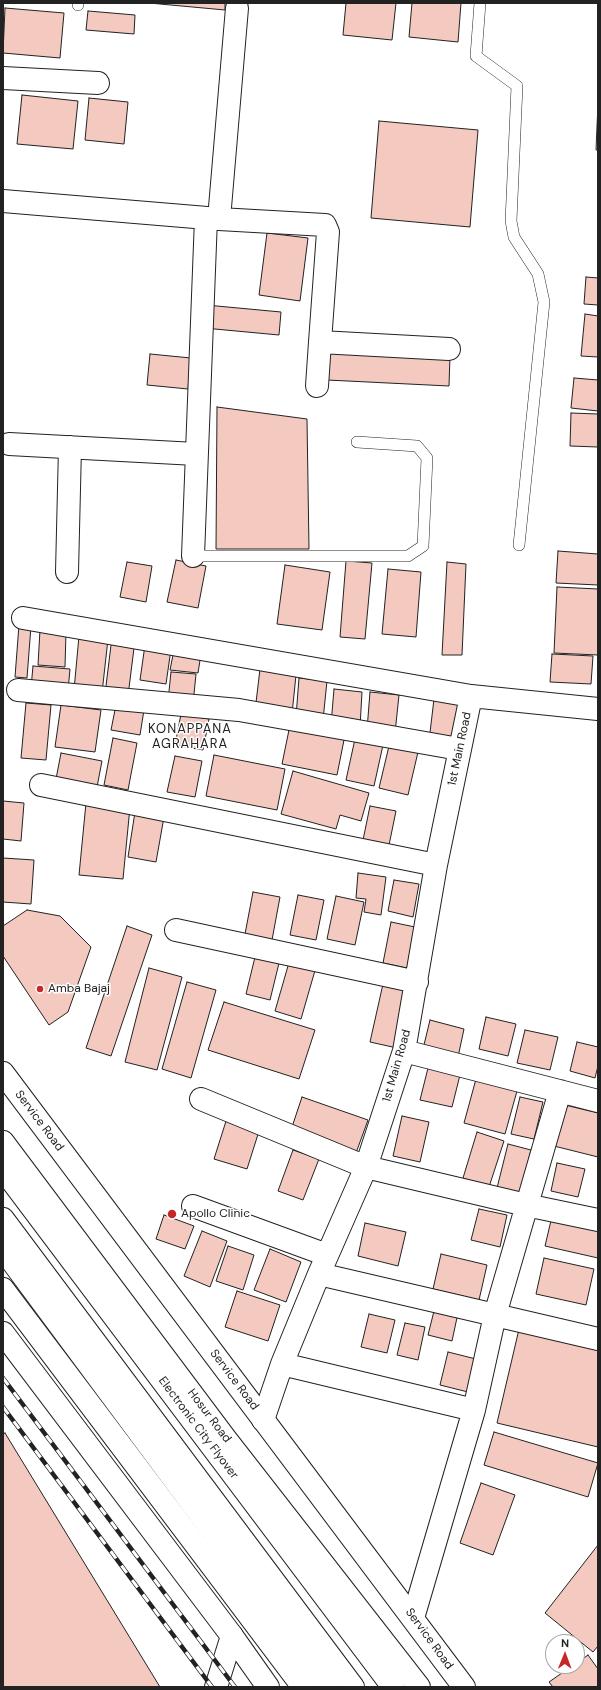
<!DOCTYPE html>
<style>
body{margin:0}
#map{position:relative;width:601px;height:1690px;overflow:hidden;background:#fff;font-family:"DM Sans",sans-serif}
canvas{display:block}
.frame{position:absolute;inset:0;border:4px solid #222;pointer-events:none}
.north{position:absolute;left:545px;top:1634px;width:40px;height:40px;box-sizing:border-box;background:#fff;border:1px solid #a7a7a7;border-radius:50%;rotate:1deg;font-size:11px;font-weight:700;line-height:16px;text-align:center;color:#222}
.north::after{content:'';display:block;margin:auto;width:14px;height:18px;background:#c62828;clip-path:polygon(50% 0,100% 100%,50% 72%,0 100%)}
</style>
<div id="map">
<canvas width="601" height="1690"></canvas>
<div class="frame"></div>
<div class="north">N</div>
</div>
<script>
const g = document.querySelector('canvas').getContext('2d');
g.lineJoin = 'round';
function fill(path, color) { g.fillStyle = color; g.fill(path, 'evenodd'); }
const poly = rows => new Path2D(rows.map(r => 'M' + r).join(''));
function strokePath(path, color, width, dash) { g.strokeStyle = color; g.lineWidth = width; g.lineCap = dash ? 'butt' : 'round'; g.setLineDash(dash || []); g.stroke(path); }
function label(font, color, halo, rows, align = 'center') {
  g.font = font + ' "DM Sans",sans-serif'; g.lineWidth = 3; g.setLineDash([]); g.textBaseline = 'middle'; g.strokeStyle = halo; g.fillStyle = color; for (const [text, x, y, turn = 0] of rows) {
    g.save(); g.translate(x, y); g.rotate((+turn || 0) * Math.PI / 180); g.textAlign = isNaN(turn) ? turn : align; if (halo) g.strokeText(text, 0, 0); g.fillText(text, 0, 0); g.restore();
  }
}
const building = poly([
 [149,3,225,3,225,10,149,3],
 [346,3,396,3,392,40,343,35,346,3],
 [412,3,461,3,458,42,409,37,412,3],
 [5,8,64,13,60,58,3,53,5,8],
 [88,11,135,15,134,34,86,30,88,11],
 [22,95,78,101,73,149,17,144,22,95],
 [89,98,128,102,124,144,85,140,89,98],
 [598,103,598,150,596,150,598,103],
 [379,121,478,130,470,227,371,218,379,121],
 [267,233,308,238,300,301,259,295,267,233],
 [586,277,598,278,598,305,584,304,586,277],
 [206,305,281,312,279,335,204,328,206,305],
 [585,314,598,316,598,357,581,356,585,314],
 [328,350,450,356,449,386,327,380,328,350],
 [150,354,191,358,188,389,147,385,150,354],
 [574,378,598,380,598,411,571,408,574,378],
 [217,407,307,419,309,549,216,549,217,407],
 [571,413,598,414,598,447,570,446,571,413],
 [558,551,598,554,598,585,556,583,558,551],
 [176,560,206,566,198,608,167,602,176,560],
 [346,561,372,563,365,639,340,637,346,561],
 [127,562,152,566,146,602,120,597,127,562],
 [447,562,466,564,462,655,442,655,447,562],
 [285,565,330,572,322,630,277,624,285,565],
 [388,569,421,572,416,637,382,634,388,569],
 [557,587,598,589,598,655,554,653,557,587],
 [19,625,31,626,27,678,15,677,19,625],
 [40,630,66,632,65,667,38,665,40,630],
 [79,636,108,639,102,693,74,690,79,636],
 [112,637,135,640,128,696,105,694,112,637],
 [145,645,171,649,166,684,140,680,145,645],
 [174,650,201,654,198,673,170,670,174,650],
 [552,654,593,656,591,684,550,682,552,654],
 [33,666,70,669,68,691,31,688,33,666],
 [260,669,296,675,292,714,255,711,260,669],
 [171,672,196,674,193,704,168,701,171,672],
 [299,678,327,681,323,720,296,717,299,678],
 [334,689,362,692,360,727,331,724,334,689],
 [370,692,399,695,395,733,367,730,370,692],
 [434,699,461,702,455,743,429,741,434,699],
 [26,703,51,705,46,760,21,758,26,703],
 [61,705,101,710,95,752,55,747,61,705],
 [116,705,144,710,140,735,111,730,116,705],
 [181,714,209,719,203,750,175,745,181,714],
 [290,725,345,735,337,775,282,764,290,725],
 [113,738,137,743,128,790,104,785,113,738],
 [355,739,383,745,374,786,346,780,355,739],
 [389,746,418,752,408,795,379,788,389,746],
 [61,753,102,761,97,787,56,779,61,753],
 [214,755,285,769,277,810,206,796,214,755],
 [175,756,202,761,195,797,167,792,175,756],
 [293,771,369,793,361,821,340,815,336,829,281,814,293,771],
 [3,801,24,803,21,841,3,839,3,801],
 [86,803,130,807,123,879,79,875,86,803],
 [370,806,396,811,388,850,362,845,370,806],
 [135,812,164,817,156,862,128,857,135,812],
 [3,858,34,860,31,904,3,902,3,858],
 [358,873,386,877,381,915,364,912,366,899,356,898,358,873],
 [394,880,419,884,413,917,388,911,394,880],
 [253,892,280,897,272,940,245,934,253,892],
 [298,895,324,900,316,940,290,935,298,895],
 [336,896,364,902,355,945,327,939,336,896],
 [27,910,60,916,91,947,68,1012,49,1025,3,956,3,926,27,910],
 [391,922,415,927,407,968,383,963,391,922],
 [127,926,152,935,111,1056,86,1048,127,926],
 [256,953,280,959,270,1000,246,994,256,953],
 [290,959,316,967,301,1019,275,1011,290,959],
 [149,968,182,977,157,1070,125,1062,149,968],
 [187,982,216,990,191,1078,162,1069,187,982],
 [383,984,410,990,397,1048,370,1042,383,984],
 [224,1002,315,1030,299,1079,208,1050,224,1002],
 [486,1017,516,1024,508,1056,479,1049,486,1017],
 [430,1020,464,1029,458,1057,423,1049,430,1020],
 [525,1030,558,1037,550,1070,517,1063,525,1030],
 [577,1042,598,1047,598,1066,595,1078,570,1071,577,1042],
 [429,1064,461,1071,452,1107,420,1100,429,1064],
 [476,1079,517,1091,505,1134,464,1123,476,1079],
 [302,1097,368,1120,356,1153,291,1130,302,1097],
 [520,1097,543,1102,534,1139,511,1134,520,1097],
 [565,1105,598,1113,598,1157,554,1146,565,1105],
 [402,1116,429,1122,420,1162,393,1156,402,1116],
 [227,1118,260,1128,247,1169,214,1159,227,1118],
 [477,1132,504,1141,489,1187,463,1178,477,1132],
 [508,1144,531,1150,520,1193,497,1188,508,1144],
 [293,1150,319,1159,303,1200,278,1191,293,1150],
 [557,1163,585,1169,578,1197,551,1191,557,1163],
 [479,1209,507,1215,500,1247,471,1240,479,1209],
 [553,1212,598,1223,598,1258,545,1246,553,1212],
 [164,1215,194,1226,185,1249,156,1239,164,1215],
 [365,1223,406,1232,398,1266,358,1256,365,1223],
 [202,1231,227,1241,210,1287,184,1276,202,1231],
 [228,1246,254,1255,243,1290,216,1281,228,1246],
 [270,1249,301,1262,286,1302,254,1290,270,1249],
 [441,1254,487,1265,479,1300,433,1289,441,1254],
 [544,1258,594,1269,586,1305,536,1294,544,1258],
 [237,1291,280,1305,268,1341,225,1327,237,1291],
 [435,1307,458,1313,452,1341,428,1335,435,1307],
 [369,1314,395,1320,387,1353,361,1347,369,1314],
 [405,1323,425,1327,418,1360,397,1355,405,1323],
 [520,1325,598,1343,598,1447,497,1423,520,1325],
 [448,1352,476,1359,468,1392,440,1385,448,1352],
 [494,1432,598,1463,588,1497,484,1465,494,1432],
 [5,1433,160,1687,3,1687,3,1434,5,1433],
 [481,1483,515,1495,493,1555,460,1543,481,1483],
 [598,1545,598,1646,593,1652,545,1613,598,1545],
 [588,1655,598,1669,598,1687,553,1687,549,1682,572,1666,577,1666,577,1663,588,1655]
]);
const service = poly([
 [480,3,476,56,517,86,511,221,514,237,538,274,544,302,519,545],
 [78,5,78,3],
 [193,556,408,556,423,546,427,458,417,446,357,442]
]);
const minor = poly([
 [3,78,98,83],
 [3,201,219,219,325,225,328,232,320,342],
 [219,219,237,8],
 [317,386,320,342,449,349],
 [9,444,196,454],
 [193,556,206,218],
 [67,572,70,447],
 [23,618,471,696,598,709],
 [18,690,239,710,459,749],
 [41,785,436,865],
 [176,930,417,982],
 [404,1051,598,1101],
 [201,1099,366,1167,526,1205,598,1220],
 [193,1206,327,1255],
 [319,1274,598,1339],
 [282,1364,474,1410],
 [263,1420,282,1364,319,1274,366,1167,404,1051,436,865,471,696],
 [413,1618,474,1410,495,1315,560,1091],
 [216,1687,232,1636]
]);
const tertiary = poly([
 [3,1073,464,1687],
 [3,1333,232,1636,268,1687]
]);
const trunk = poly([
 [3,1142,225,1438,419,1687],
 [3,1249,328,1687]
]);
const motorway = poly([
 [3,1169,393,1687],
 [3,1219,353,1687],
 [3,1289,303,1687]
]);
const rail = poly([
 [3,1378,235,1687],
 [3,1407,212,1687]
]);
const markers = [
 [40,989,4,"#c62828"],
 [172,1214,5,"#c62828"]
];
const streetNames = [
 ["1st Main Road",460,749,-78],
 ["1st Main Road",397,1066,-74],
 ["Service Road",39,1121,53],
 ["Service Road",234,1380,53],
 ["Hosur Road",209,1416,53],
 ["Electronic City Flyover",198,1428,53],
 ["Service Road",429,1639,54]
];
const poiNames = [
 ["Amba Bajaj",48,989],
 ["Apollo Clinic",181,1214]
];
const neighbourhoodNames = [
 ["KONAPPANA",190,730],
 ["AGRAHARA",190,745]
];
fill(building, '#f3c9c0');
strokePath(building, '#222', 1);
strokePath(service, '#222', 12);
strokePath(minor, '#222', 24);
strokePath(tertiary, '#222', 24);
strokePath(trunk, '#222', 24);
strokePath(motorway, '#222', 24);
strokePath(service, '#fff', 11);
strokePath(minor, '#fff', 22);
strokePath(tertiary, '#fff', 22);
strokePath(trunk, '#fff', 22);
strokePath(motorway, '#fff', 22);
strokePath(rail, '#222', 4.5);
strokePath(rail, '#fff', 3, [9]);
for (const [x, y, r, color] of markers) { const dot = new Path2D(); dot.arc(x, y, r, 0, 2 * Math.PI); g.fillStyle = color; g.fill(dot); strokePath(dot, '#fff', 1.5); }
label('12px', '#222', '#fff', streetNames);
label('12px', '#222', '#fff', poiNames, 'left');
g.letterSpacing = '1px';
label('13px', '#222', '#fff', neighbourhoodNames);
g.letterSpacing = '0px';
</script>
